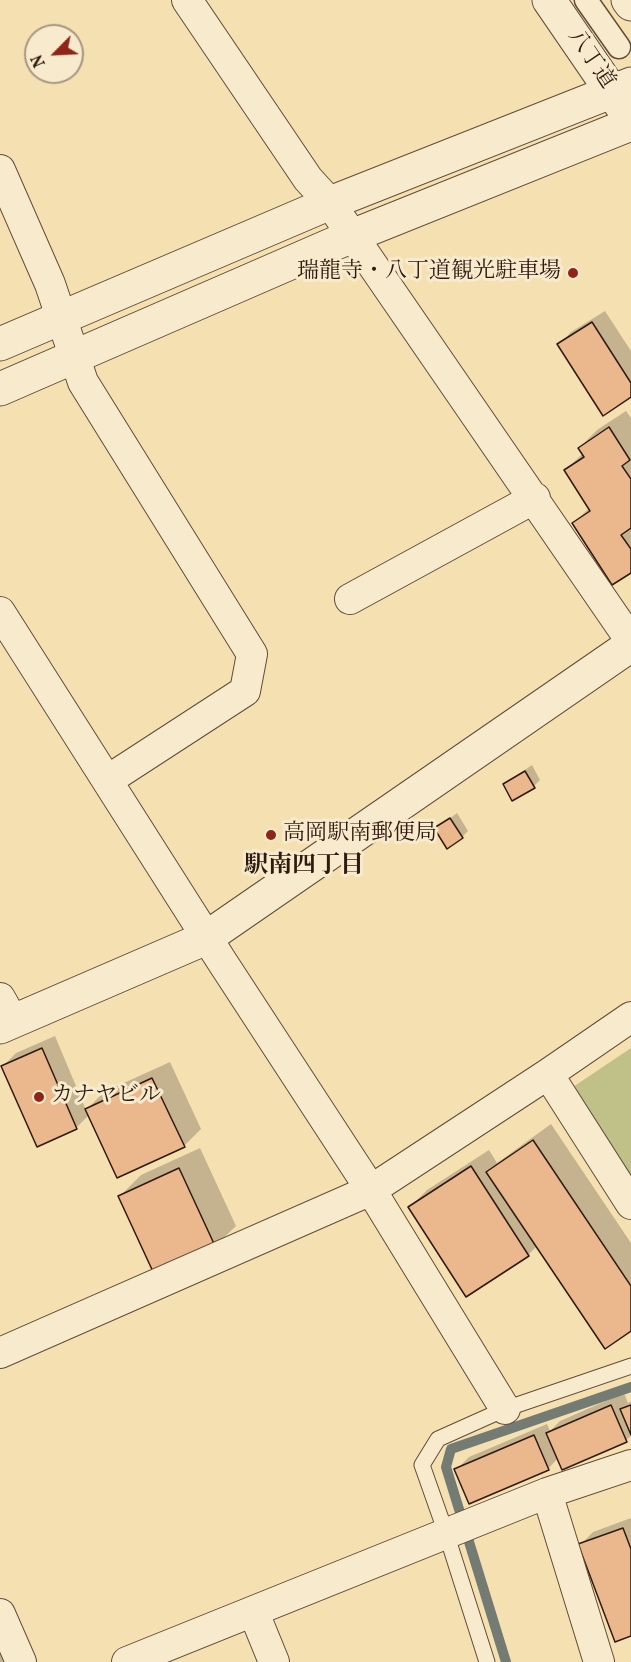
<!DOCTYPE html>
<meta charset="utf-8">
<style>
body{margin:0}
#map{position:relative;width:631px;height:1662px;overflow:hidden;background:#f5e0b2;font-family:Vollkorn,serif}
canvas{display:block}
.north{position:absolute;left:24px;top:24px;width:60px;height:60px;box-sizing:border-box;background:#f8ebcd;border:2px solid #a89781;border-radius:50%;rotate:246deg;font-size:16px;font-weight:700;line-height:24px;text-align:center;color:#301a0f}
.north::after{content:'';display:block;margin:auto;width:21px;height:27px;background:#8f2418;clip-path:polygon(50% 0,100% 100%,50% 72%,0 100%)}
</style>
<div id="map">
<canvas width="631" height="1662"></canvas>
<div class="north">N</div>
</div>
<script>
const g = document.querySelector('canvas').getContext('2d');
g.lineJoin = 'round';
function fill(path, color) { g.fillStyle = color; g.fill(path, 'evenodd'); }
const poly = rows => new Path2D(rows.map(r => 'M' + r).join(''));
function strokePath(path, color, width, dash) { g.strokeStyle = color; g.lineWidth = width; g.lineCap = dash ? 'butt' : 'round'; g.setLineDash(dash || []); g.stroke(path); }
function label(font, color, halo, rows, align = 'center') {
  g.font = font + ' Vollkorn,"Noto Serif JP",serif'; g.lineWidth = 6; g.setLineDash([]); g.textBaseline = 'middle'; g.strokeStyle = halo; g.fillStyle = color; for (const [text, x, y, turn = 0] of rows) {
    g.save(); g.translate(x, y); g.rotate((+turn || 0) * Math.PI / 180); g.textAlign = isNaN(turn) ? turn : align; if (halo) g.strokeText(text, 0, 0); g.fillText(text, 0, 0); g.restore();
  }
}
const green = poly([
 [631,1048,631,1181,573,1087]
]);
const shadow = poly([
 [605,311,631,351,631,396,559,345,571,332],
 [626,411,631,418,631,571,574,523,590,507,566,470,583,453,579,448,597,430],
 [532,765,540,780,534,786,504,784],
 [457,813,468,831,462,837,436,829],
 [55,1036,86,1110,104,1092,170,1062,201,1129,184,1146,89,1115,76,1128,3,1066,16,1053],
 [551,1124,631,1243,631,1330,537,1246,528,1255,410,1207,427,1190,489,1150,497,1163],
 [200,1148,236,1226,215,1246,120,1196,141,1175],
 [624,1393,628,1403,631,1401,631,1436,626,1440,562,1468,558,1458,548,1469,456,1470,469,1457,547,1424,550,1431,560,1421],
 [631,1518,631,1634,580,1545,593,1532],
 [0,1634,9,1662,0,1662]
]);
const stream = poly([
 [506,1662,446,1467,451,1449,631,1387]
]);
const building = poly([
 [592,322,631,383,631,397,603,416,557,344,592,322],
 [609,427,630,460,622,466,631,479,631,528,621,535,631,549,631,573,612,585,572,523,590,511,564,470,584,457,578,448,609,427],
 [525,771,535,788,512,801,503,784,525,771],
 [450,818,463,838,447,849,434,828,450,818],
 [42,1048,77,1129,37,1147,1,1066,42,1048],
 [152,1078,185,1147,117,1178,85,1109,152,1078],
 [533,1140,631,1286,631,1331,605,1349,486,1172,533,1140],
 [471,1166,529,1256,466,1297,408,1207,471,1166],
 [179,1168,216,1248,155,1276,118,1196,179,1168],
 [611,1405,627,1442,562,1470,546,1433,611,1405],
 [631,1405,631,1435,620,1409,631,1405],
 [534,1435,549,1470,469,1504,454,1469,534,1435],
 [623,1528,631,1549,631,1636,615,1642,578,1544,623,1528]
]);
const service = poly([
 [487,1662,446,1533,422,1465,438,1439,505,1409,631,1366]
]);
const pedestrian = poly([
 [586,0,619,47]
]);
const minor = poly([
 [187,0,308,179,330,203,631,641],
 [0,170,50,284,83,382,252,654,245,691,108,780],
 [350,599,535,498],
 [0,612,221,960,371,1190,505,1409],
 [0,998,13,1021],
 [548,1074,631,1204],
 [0,1353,371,1190,548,1074,631,1017],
 [547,1493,599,1662],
 [254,1613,274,1662],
 [0,1614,21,1662],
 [127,1662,547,1493,631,1465]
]);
const tertiary = poly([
 [549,0,623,108],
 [628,0,631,4],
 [0,344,330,203,631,84],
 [0,389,352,236,631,124],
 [0,1027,206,938,631,645]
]);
const markers = [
 [573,273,6,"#8f2418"],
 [271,835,6,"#8f2418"],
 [39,1097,6,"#8f2418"]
];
const streetNames = [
 ["八丁道",590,60,56]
];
const poiNames = [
 ["瑞龍寺・八丁道観光駐車場",561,273,"right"],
 ["高岡駅南郵便局",283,835],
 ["カナヤビル",51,1097]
];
const neighbourhoodNames = [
 ["駅南四丁目",304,868]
];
fill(green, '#c0c189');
fill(shadow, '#0003');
strokePath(stream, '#737b72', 10);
fill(building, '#ebb78d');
strokePath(building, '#301a0f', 1.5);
strokePath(service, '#614c38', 17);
strokePath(pedestrian, '#614c38', 25);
strokePath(minor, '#614c38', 32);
strokePath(tertiary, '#614c38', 35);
strokePath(service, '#f8ebcd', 15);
strokePath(pedestrian, '#f8ebcd', 22);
strokePath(minor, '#f8ebcd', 30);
strokePath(tertiary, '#f8ebcd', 33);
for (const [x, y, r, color] of markers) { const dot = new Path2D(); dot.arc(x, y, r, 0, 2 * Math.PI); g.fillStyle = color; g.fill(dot); strokePath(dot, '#f8ebcd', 2); }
label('22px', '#301a0f', '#f8ebcd', streetNames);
label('22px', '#301a0f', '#f8ebcd', poiNames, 'left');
label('bold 24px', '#301a0f', '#f8ebcd', neighbourhoodNames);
</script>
